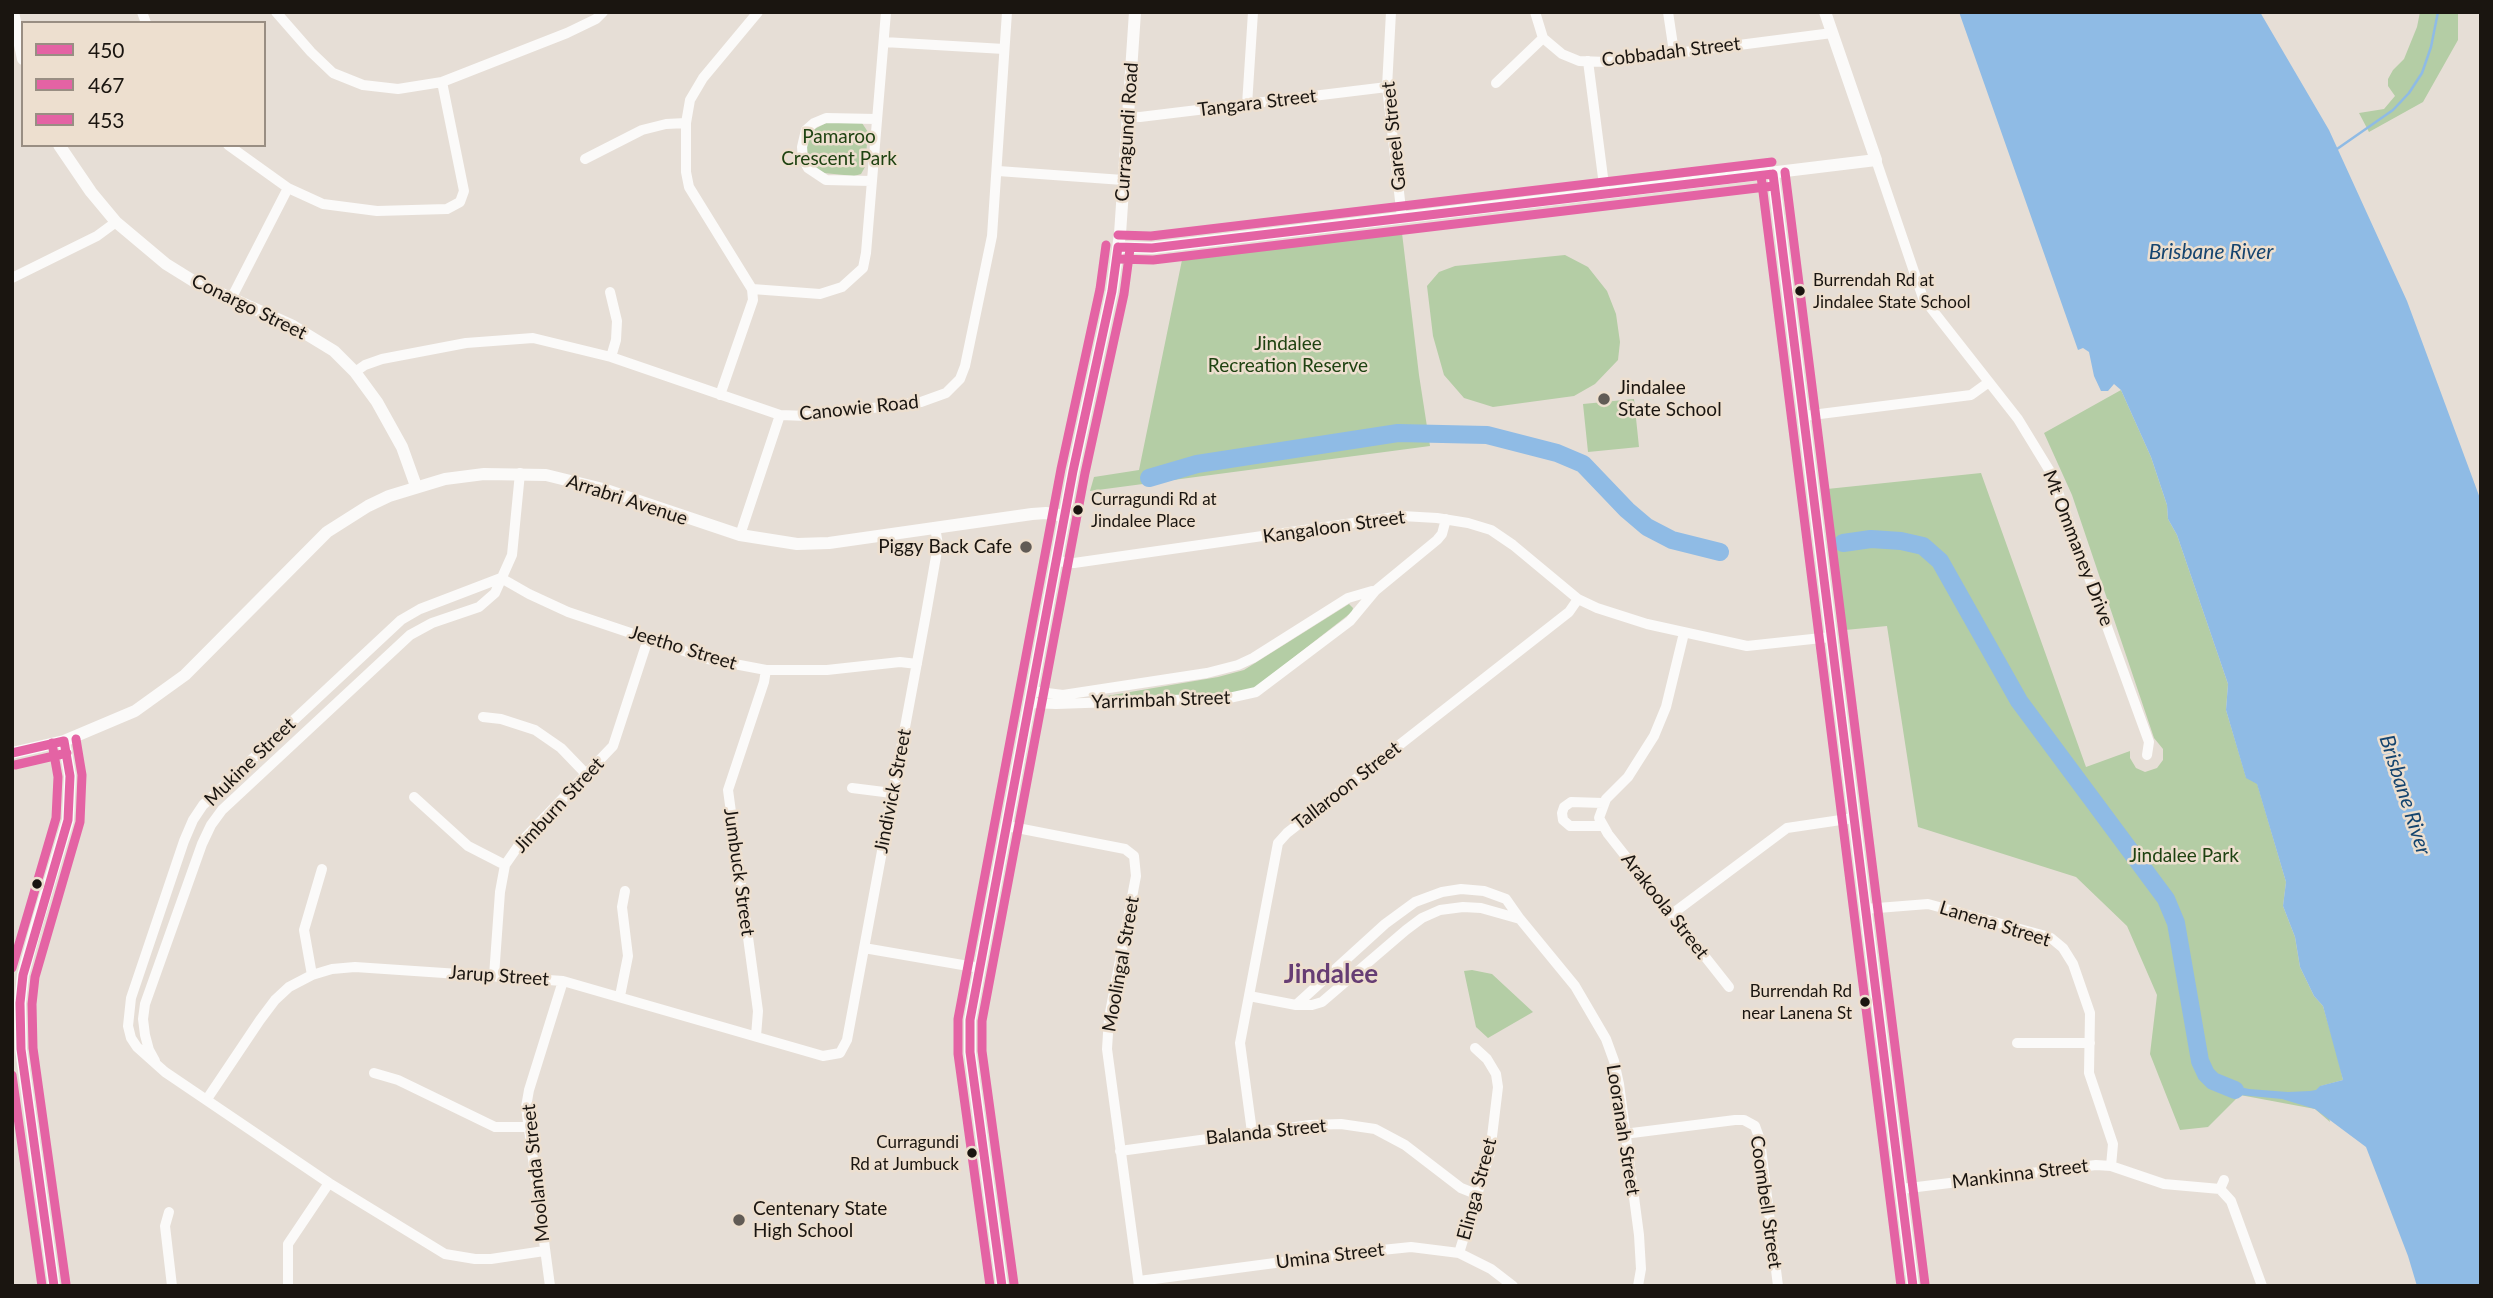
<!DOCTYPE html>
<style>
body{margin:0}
#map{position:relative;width:2493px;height:1298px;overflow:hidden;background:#e6ded6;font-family:Lato,sans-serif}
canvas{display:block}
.frame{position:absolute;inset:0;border:14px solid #1a1510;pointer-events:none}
.legend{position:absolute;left:21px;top:21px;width:245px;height:126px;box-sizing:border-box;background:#eddfcf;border:2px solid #998e83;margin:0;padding:9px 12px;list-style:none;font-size:21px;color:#1a1510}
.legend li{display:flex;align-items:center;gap:14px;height:35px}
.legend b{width:35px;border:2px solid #998e83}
</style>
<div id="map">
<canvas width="2493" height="1298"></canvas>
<div class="frame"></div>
<ul class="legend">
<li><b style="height:9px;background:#e463a4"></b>450</li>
<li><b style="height:9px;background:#e463a4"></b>467</li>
<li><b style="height:9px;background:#e463a4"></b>453</li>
</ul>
</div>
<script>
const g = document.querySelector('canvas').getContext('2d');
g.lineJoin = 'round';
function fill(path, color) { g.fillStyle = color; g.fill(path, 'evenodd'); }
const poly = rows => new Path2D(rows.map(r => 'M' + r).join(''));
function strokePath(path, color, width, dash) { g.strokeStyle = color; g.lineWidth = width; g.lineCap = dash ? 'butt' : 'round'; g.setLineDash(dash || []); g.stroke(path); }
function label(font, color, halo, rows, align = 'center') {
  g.font = font + ' Lato,sans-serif'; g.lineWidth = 5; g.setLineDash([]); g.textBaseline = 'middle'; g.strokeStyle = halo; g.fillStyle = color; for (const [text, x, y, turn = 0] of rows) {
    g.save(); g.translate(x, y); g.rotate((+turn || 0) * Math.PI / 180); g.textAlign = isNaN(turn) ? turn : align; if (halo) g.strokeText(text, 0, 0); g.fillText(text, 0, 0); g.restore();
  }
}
const green = poly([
 [2420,12,2458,12,2458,40,2423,102,2369,132,2359,113,2384,109,2395,96,2388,86,2388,79,2393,70,2404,59,2417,27],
 [840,121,862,123,868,132,865,167,861,174,854,176,824,173,814,168,807,159,806,140,809,132,826,123],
 [1402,233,1419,375,1430,446,1090,491,1094,477,1139,470,1182,260],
 [1565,255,1588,267,1607,291,1616,314,1620,342,1618,360,1595,384,1574,396,1493,407,1464,398,1444,375,1433,336,1427,286,1439,272,1455,266],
 [2121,390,2151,457,2167,505,2168,519,2177,535,2228,684,2226,710,2246,777,2257,783,2286,882,2283,906,2295,937,2300,967,2314,996,2323,1006,2338,1057,2343,1080,2321,1086,2330,1122,2315,1109,2240,1095,2208,1127,2180,1130,2150,1054,2157,995,2127,926,2076,877,1918,827,1887,626,1845,630,1827,489,1981,473,2086,767,2130,751,2130,758,2136,768,2145,772,2157,768,2163,760,2163,749,2154,738,2072,495,2044,433],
 [1634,399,1639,447,1588,452,1583,404],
 [1349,604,1353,608,1352,612,1252,690,1235,693,1098,699,1095,698,1218,677,1244,670],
 [1472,970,1492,974,1533,1012,1488,1038,1476,1027,1464,971]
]);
const water = poly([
 [1959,12,2260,12,2329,130,2407,301,2481,501,2481,1286,2417,1286,2408,1256,2366,1147,2315,1109,2282,1099,2240,1095,2226,1090,2213,1081,2249,1089,2288,1092,2310,1091,2316,1090,2320,1086,2343,1080,2323,1006,2314,996,2300,967,2295,937,2283,906,2286,882,2257,784,2246,778,2226,710,2228,684,2177,535,2168,519,2167,505,2151,457,2121,390,2114,384,2108,391,2101,391,2094,376,2089,352,2083,348,2078,350]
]);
const stream = poly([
 [2337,149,2393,110,2409,93,2422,73,2431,47,2438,12]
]);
const river = poly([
 [1149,478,1197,464,1398,433,1487,435,1557,453,1583,464,1627,510,1647,527,1672,540,1720,552],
 [1843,543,1871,539,1901,541,1923,546,1940,561,2019,701,2166,899,2176,923,2200,1061,2206,1074,2213,1081,2235,1090]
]);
const minor = poly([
 [142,12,146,23],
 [276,12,311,52,333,73,363,85,398,89,442,82,567,33,596,19,603,12],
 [1391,12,1387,87,1402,218],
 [1535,12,1543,38,1562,54,1579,61,1607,62,1832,33],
 [1668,12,1674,52],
 [884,42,1004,49],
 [1588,61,1605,193],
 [1496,83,1543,38],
 [1247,105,1253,12],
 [1128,116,1140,117,1387,87],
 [228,145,288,188,323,204,377,211,447,209,460,202,464,191,442,82],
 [585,159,642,130,666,124,686,123],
 [1876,160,1923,298,2018,419,2051,473,2149,742,2147,755],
 [998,171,1123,180],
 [872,181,826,180,808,168,803,159,802,147,806,130,814,123,826,118,876,119],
 [12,278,97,236,116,222],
 [752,289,820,294,842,287,863,268,866,253,886,12],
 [610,292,617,321,616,340,611,357],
 [232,297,288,188],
 [355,372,365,365,382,359,466,343,533,338,611,357,780,415,807,416,921,402,946,393,960,379,965,366,992,236,1007,12],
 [720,395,753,300,752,289,689,187,686,172,686,123,690,100,703,78,758,12],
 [1804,416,1971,395,1989,382],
 [740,535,780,415],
 [1057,561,1074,563,1088,561,1402,516,1437,518,1468,523,1491,530,1513,545,1578,599,1597,608,1647,624,1747,646,1831,637],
 [501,578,420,609,401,620,203,805,193,820,184,841,131,998,128,1026,131,1038,137,1047,165,1072,329,1183,445,1254,475,1259,491,1259,544,1251],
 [501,578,529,594,568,612,708,659,766,670,827,670,900,662,917,664],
 [1684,633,1666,707,1654,736,1628,777,1606,799,1599,818,1608,834,1729,987],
 [1031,691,1063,695,1207,673,1238,665,1253,658,1348,598,1372,591],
 [1029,703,1056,704,1229,698,1256,692,1350,621,1375,591,1437,540,1442,534,1446,519],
 [483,717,501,719,535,730,561,748,587,775],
 [852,788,892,793],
 [414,797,468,846,505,865],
 [1007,826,1125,849,1134,856,1136,876,1109,1018,1107,1049,1139,1286],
 [1601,826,1570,826,1563,820,1562,813,1564,807,1571,802,1603,803],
 [1865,909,1928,904,2042,935,2051,938,2063,948,2073,964,2090,1013,2089,1073,2113,1144,2111,1166],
 [1672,914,1787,828,1854,818],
 [864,948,980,968],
 [312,975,304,930,322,869],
 [494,976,500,892,505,865,521,842,613,746,648,639],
 [620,996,628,956,622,907,625,891],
 [1249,996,1296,1005,1312,1005,1322,1002,1406,930,1422,918,1440,910,1463,907,1481,908,1520,919],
 [1296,1005,1385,924,1415,902,1442,892,1461,889,1484,891,1506,899,1520,919,1575,986,1606,1039,1614,1061,1619,1084,1639,1235,1641,1269,1638,1286],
 [756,1036,758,1011,728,790,764,682,766,670],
 [2017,1043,2090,1043],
 [155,1061,149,1050,145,1035,143,1019,145,1004,202,844,211,825,222,810,410,635,432,623,479,607,495,593,512,555,520,473],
 [374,1073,398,1080,495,1127,527,1127],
 [207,1099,260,1020,275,1000,289,987,312,975,332,969,355,967,563,981,823,1056,840,1053,847,1040,926,614,938,545,935,527],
 [1252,1132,1240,1043,1278,843,1287,833,1569,612,1578,599],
 [1624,1134,1735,1120,1744,1120,1755,1126,1760,1140,1778,1286],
 [1120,1151,1310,1125,1341,1124,1375,1129,1405,1145,1461,1188,1476,1194],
 [2224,1180,2220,1189,2231,1201,2262,1286],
 [1901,1189,2096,1165,2111,1166,2164,1184,2220,1189],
 [169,1212,165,1226,172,1286],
 [1459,1253,1490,1153,1498,1087,1496,1074,1487,1059,1475,1048],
 [1139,1281,1343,1254,1411,1247,1459,1253,1491,1269,1513,1286],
 [288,1286,288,1244,329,1183],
 [550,1286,526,1107,529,1090,563,981]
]);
const tertiary = poly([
 [13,12,23,59],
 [59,145,91,192,116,222,166,264,195,282,293,326,334,351,355,372,377,402,402,447,416,486],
 [1773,174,1913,1286],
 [1118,247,1152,248,1876,160,1825,12],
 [12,753,64,741,135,711,185,675,327,532,368,506,389,496,445,479,484,474,546,475,603,489,740,535,797,544,829,543,1032,514,1046,513,1065,516],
 [54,1286,21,1049,20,1003,23,975,35,930,68,820,70,776,64,741],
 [1002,1286,970,1052,970,1020,1073,471,1112,291,1120,234,1135,12]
]);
const bus1 = poly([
 [1773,174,1913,1286],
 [1118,247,1152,248,1773,174],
 [12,753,64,741],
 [54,1286,21,1049,20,1003,23,975,68,820,70,776,64,741],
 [1002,1286,970,1052,970,1020,1073,471,1112,291,1118,247]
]);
const bus2 = poly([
 [1761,176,1901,1286],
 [1118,259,1153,260,1774,186],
 [15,765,67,753],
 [66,1284,33,1048,32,1004,35,977,80,822,82,775,76,739],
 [1014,1284,982,1051,982,1021,1085,473,1124,294,1130,249]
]);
const bus3 = poly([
 [1785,172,1925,1284],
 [1118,235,1151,236,1772,162],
 [12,968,56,818,58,777,52,743],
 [12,1075,42,1286],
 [990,1286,958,1054,958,1019,1061,469,1100,289,1106,245]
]);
const markers = [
 [1800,291,6,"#1a1510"],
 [1604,399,7,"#615b55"],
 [1078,510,6,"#1a1510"],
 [1026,547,7,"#615b55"],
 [37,884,6,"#1a1510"],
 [1865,1002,6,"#1a1510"],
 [972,1153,6,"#1a1510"],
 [739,1220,7,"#615b55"]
];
const busNames = [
 ["Burrendah Rd at",1813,281],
 ["Jindalee State School",1813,303],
 ["Curragundi Rd at",1091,500],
 ["Jindalee Place",1091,522],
 ["Burrendah Rd",1852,992,"right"],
 ["near Lanena St",1852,1014,"right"],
 ["Curragundi",959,1143,"right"],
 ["Rd at Jumbuck",959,1165,"right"]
];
const streetNames = [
 ["Cobbadah Street",1671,52,-7],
 ["Tangara Street",1257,103,-7],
 ["Curragundi Road",1127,132,-86],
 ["Gareel Street",1394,136,-96],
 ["Conargo Street",249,307,26],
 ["Canowie Road",859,408,-6],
 ["Arrabri Avenue",627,500,18],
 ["Kangaloon Street",1334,527,-8],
 ["Mt Ommaney Drive",2078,548,69],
 ["Jeetho Street",683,648,17],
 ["Yarrimbah Street",1161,700,-2],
 ["Mukine Street",250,762,-44],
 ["Tallaroon Street",1347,786,-38],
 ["Jindivick Street",893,791,-79],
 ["Jimburn Street",559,805,-47],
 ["Jumbuck Street",739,872,82],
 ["Arakoola Street",1665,906,52],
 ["Lanena Street",1995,924,17],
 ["Moolingal Street",1121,964,-80],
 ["Jarup Street",499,976,4],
 ["Looranah Street",1623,1130,81],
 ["Balanda Street",1266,1132,-6],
 ["Moolanda Street",536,1173,-96],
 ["Mankinna Street",2020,1174,-7],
 ["Elinga Street",1477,1189,-75],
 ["Coombell Street",1766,1202,82],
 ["Umina Street",1330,1256,-7]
];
const parkNames = [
 ["Pamaroo",839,137],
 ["Crescent Park",839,159],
 ["Jindalee",1288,344],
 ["Recreation Reserve",1288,366],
 ["Jindalee Park",2184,856]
];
const poiNames = [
 ["Jindalee",1618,388],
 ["State School",1618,410],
 ["Piggy Back Cafe",1012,547,"right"],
 ["Centenary State",753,1209],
 ["High School",753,1231]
];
const waterNames = [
 ["Brisbane River",2211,252],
 ["Brisbane River",2405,795,72]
];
const districtNames = [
 ["Jindalee",1331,975]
];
fill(green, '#b4cda5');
fill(water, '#8fbbe5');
strokePath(stream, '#8fbbe5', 2.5);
strokePath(river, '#8fbbe5', 18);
strokePath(minor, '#fbfaf9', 10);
strokePath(tertiary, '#fbfaf9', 12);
strokePath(bus1, '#e463a4', 9);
strokePath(bus2, '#e463a4', 9);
strokePath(bus3, '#e463a4', 9);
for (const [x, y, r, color] of markers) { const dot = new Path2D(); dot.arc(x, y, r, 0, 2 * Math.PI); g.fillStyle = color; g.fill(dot); strokePath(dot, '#eddfcf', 2.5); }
label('17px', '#1a1510', '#eddfcf', busNames, 'left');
label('19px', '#1a1510', '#eddfcf', streetNames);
label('19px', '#1e4211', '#eddfcf', parkNames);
label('19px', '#1a1510', '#eddfcf', poiNames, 'left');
label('italic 21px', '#16456f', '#eddfcf', waterNames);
label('bold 26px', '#663d74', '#eddfcf', districtNames);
</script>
